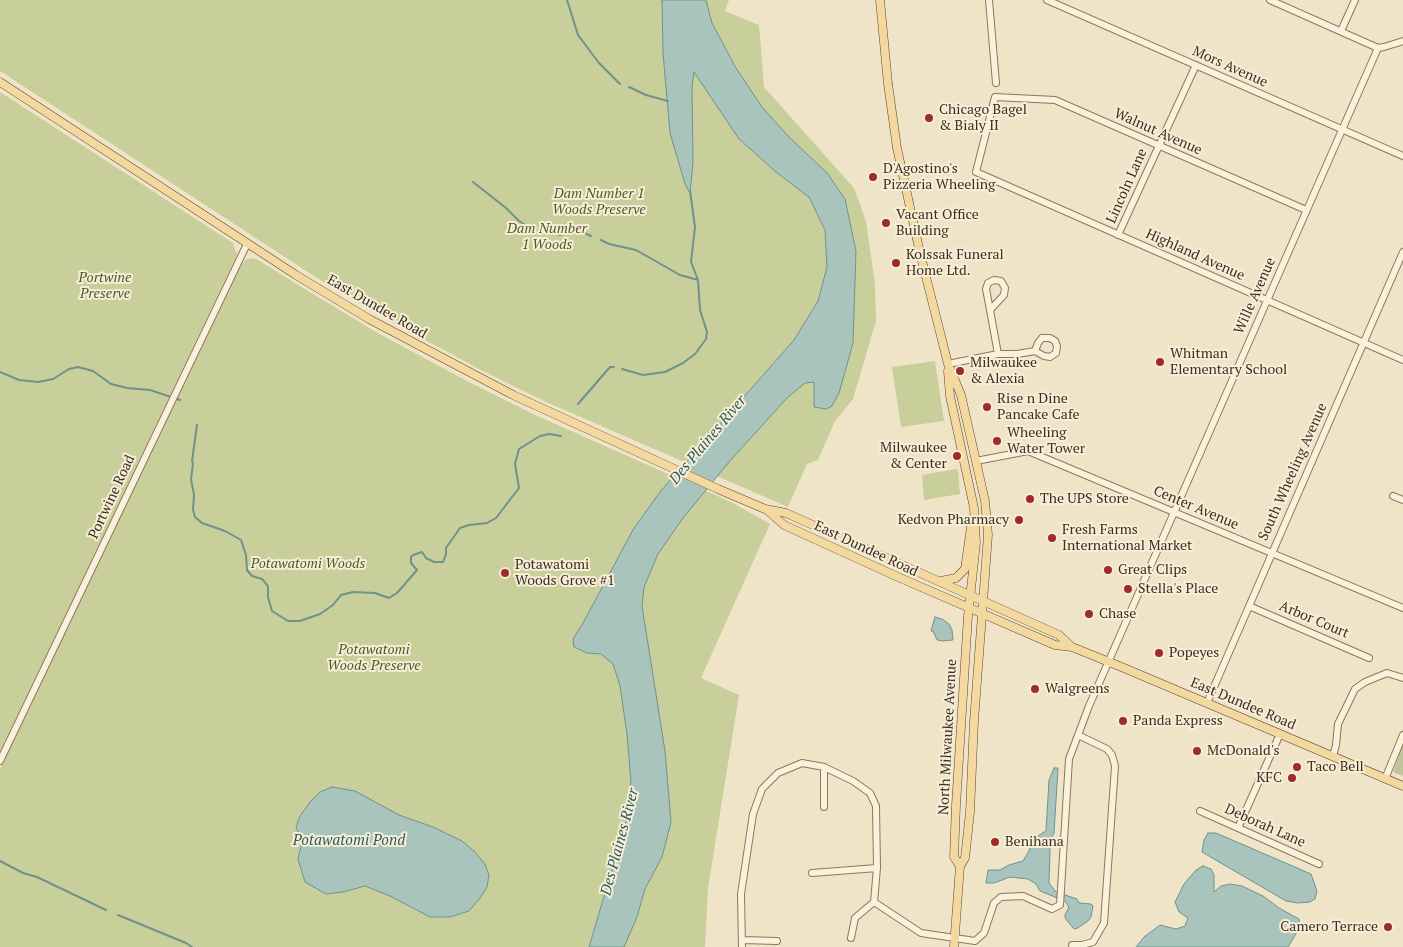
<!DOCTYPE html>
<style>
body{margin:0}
canvas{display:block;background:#f0e4c8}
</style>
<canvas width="1403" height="947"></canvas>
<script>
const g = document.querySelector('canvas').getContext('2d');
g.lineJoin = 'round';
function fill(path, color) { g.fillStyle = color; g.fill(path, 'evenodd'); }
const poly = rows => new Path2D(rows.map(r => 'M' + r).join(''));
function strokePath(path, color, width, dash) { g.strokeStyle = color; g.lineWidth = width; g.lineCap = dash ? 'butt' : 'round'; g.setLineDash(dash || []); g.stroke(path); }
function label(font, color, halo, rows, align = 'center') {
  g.font = font + ' "PT Serif",serif'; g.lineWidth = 4; g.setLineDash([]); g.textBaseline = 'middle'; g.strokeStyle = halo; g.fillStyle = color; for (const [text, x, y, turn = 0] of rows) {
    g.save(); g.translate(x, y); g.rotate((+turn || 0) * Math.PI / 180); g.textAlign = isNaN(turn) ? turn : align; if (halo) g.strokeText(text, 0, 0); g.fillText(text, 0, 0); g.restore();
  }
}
const green = poly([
 [0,0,729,0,725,11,759,25,764,87,854,188,866,221,875,284,876,321,853,399,835,421,818,460,807,464,788,507,546,402,481,370,388,320,320,280,0,71],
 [0,92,233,243,237,255,0,753],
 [252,258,258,260,303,288,376,332,465,380,533,414,731,502,770,524,701,678,739,695,708,888,705,947,0,947,0,769,241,265,247,259],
 [935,361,944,421,901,427,892,367],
 [956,469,958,470,960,494,924,500,922,475]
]);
const cemetery = poly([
 [1403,743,1403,776,1393,772]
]);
const water = poly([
 [662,0,706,0,712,23,736,68,762,107,788,136,827,173,845,199,856,251,853,343,839,393,832,406,826,409,814,407,814,382,805,383,787,398,729,462,683,518,658,554,644,587,642,606,665,751,671,822,662,857,645,889,637,917,624,947,589,947,626,822,631,782,627,734,620,686,613,664,601,654,587,653,574,647,573,639,583,623,634,528,660,492,794,340,818,301,827,267,825,230,809,197,776,172,739,139,694,72,692,87,693,162,690,193,685,184,670,133,663,53,662,0],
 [935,617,942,619,949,624,952,630,953,640,943,641,937,640,933,631,931,631,935,617],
 [1054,768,1058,768,1054,833,1052,837,1050,849,1049,883,1056,892,1077,899,1079,903,1091,904,1093,906,1091,917,1088,921,1076,929,1073,928,1065,918,1065,915,1069,907,1065,901,1040,891,1036,884,1028,879,1010,877,994,883,986,883,988,870,1000,870,1009,865,1023,861,1029,851,1033,839,1046,831,1049,780,1054,768],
 [332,787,355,791,399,815,433,827,462,841,475,852,485,864,489,875,487,887,480,898,469,911,450,917,430,917,390,896,365,886,343,892,326,894,305,882,298,859,302,842,296,827,300,816,310,802,320,792,332,787],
 [1208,833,1216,833,1311,874,1317,891,1315,899,1310,902,1298,903,1286,901,1202,852,1204,840,1208,833],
 [1203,866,1211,869,1214,875,1214,892,1221,886,1230,884,1242,886,1263,896,1279,908,1299,919,1300,927,1288,947,1136,947,1144,937,1160,925,1176,929,1185,926,1188,918,1179,912,1175,902,1184,884,1196,870,1203,866]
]);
const stream = poly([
 [567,0,578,35,599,63,620,84],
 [629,87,646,95,668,101],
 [473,182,506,208,519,221,535,231],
 [547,231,560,235,575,229,591,236],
 [601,240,609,244,636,250,680,275,698,280],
 [622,369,643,375,665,372,683,363,695,354,706,339,707,332,700,310,698,280,691,262,695,227,690,191],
 [0,372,19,380,38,382,53,379,69,369,78,367,93,371,111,384,127,388,150,390,171,397],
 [174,398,180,400],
 [578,404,610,367,614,367],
 [197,425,192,461,193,463,191,479,194,495,193,510,195,517,202,523,225,531,241,540,246,555,247,570,252,576,262,579,268,586,268,597,272,611,288,621,300,621,320,614,333,605,341,595,353,592,375,593,389,598,397,593,417,570,411,563,411,557,413,555,422,552,426,558,434,562,443,562,446,554,446,548,460,528,469,525,487,523,496,518,519,488,515,464,519,449,540,436,549,434,561,436],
 [0,861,23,873,37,877,106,910],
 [118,915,186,943,192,947]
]);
const minor = poly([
 [989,0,996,83],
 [1047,0,1403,156],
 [1270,0,1378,48,1384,47,1403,41],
 [1341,31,1355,0],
 [1306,210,1055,100,995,97,976,172,1403,360],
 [1118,235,1196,65],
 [990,310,1004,295,1005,288,1001,281,994,280,988,283,986,289,990,310,998,354],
 [1042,338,1050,338,1055,341,1057,346,1056,353,1050,357,1044,356,1035,351,1038,343,1042,338],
 [948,364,998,354,1017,354,1035,351],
 [976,461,1028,451,1403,608],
 [1393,496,1403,500],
 [1249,606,1369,658],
 [1207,703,1403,252],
 [1333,756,1336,745,1338,724,1355,689,1365,682,1387,673,1403,678],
 [0,761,247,244],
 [824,767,824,807],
 [1385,779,1403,735],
 [1200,811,1319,864],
 [1238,828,1280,734],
 [812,873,877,868],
 [851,938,855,918,874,902],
 [743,940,777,941],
 [1072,945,1082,945,1093,942,1104,923,1115,766,1112,755,1107,749,1078,735],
 [742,947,741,894,753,814,762,789,778,773,802,763,824,767,853,781,870,793,876,806,877,868,874,902,921,933,975,941,984,933,994,903,1001,897,1023,896,1052,909,1060,905,1069,759,1089,706,1378,48]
]);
const major = poly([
 [880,0,888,84,897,148,920,253,948,364,961,395,985,501,988,535,974,721,970,812,965,858,960,866,954,947],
 [0,82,296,275,369,319,513,395,718,489,765,509,786,513,938,581,1059,635,1072,647],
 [948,371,950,396,974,508,976,543,968,616,956,805,954,857,960,866],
 [767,510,784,525,898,577,1055,645,1072,647,1124,668,1403,786],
 [941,581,956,578,965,569,971,527]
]);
const markers = [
 [929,118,5,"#9e2a2b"],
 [873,177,5,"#9e2a2b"],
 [886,223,5,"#9e2a2b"],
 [896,263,5,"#9e2a2b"],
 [1160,362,5,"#9e2a2b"],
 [960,371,5,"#9e2a2b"],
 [987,407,5,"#9e2a2b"],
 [997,441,5,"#9e2a2b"],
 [957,456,5,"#9e2a2b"],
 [1030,499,5,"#9e2a2b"],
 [1019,520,5,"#9e2a2b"],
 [1052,538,5,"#9e2a2b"],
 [1108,570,5,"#9e2a2b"],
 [505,573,5,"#9e2a2b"],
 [1128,589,5,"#9e2a2b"],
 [1089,614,5,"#9e2a2b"],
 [1159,653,5,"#9e2a2b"],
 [1035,689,5,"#9e2a2b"],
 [1123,721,5,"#9e2a2b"],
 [1197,751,5,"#9e2a2b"],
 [1297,767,5,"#9e2a2b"],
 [1292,778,5,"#9e2a2b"],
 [995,842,5,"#9e2a2b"],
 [1388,927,5,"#9e2a2b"]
];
const streetNames = [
 ["Mors Avenue",1230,67,24],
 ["Walnut Avenue",1158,132,24],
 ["Lincoln Lane",1127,186,-66],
 ["Highland Avenue",1195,255,24],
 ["Wille Avenue",1255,296,-66],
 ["East Dundee Road",377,307,30],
 ["South Wheeling Avenue",1293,472,-66],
 ["Portwine Road",112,497,-65],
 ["Center Avenue",1196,508,23],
 ["East Dundee Road",866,549,25],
 ["Arbor Court",1314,620,23],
 ["East Dundee Road",1243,704,23],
 ["North Milwaukee Avenue",948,737,-87],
 ["Deborah Lane",1265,826,24]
];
const poiNames = [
 ["Chicago Bagel",939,110],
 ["& Bialy II",939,126],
 ["D'Agostino's",883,169],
 ["Pizzeria Wheeling",883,185],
 ["Vacant Office",896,215],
 ["Building",896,231],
 ["Kolssak Funeral",906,255],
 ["Home Ltd.",906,271],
 ["Whitman",1170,354],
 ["Elementary School",1170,370],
 ["Milwaukee",970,363],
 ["& Alexia",970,379],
 ["Rise n Dine",997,399],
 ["Pancake Cafe",997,415],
 ["Wheeling",1007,433],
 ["Water Tower",1007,449],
 ["Milwaukee",947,448,"right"],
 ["& Center",947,464,"right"],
 ["The UPS Store",1040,499],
 ["Kedvon Pharmacy",1009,520,"right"],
 ["Fresh Farms",1062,530],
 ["International Market",1062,546],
 ["Potawatomi",515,565],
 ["Woods Grove #1",515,581],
 ["Great Clips",1118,570],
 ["Stella's Place",1138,589],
 ["Chase",1099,614],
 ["Popeyes",1169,653],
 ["Walgreens",1045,689],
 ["Panda Express",1133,721],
 ["McDonald's",1207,751],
 ["Taco Bell",1307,767],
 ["KFC",1282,778,"right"],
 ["Benihana",1005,842],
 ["Camero Terrace",1378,927,"right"]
];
const parkNames = [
 ["Dam Number 1",599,194],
 ["Woods Preserve",599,210],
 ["Dam Number",547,229],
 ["1 Woods",547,245],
 ["Portwine",105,278],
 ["Preserve",105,294],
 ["Potawatomi Woods",308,564],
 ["Potawatomi",374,650],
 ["Woods Preserve",374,666]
];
const waterNames = [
 ["Des Plaines River",708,440,-50],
 ["Potawatomi Pond",349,841],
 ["Des Plaines River",620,842,-75]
];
fill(green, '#c9cf9b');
fill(cemetery, '#bfc49a');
fill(water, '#a9c4bc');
strokePath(water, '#6f938a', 1);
strokePath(stream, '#6f938a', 2);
strokePath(minor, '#8d765c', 8);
strokePath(major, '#5b4430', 9);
strokePath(minor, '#faf1dc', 6);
strokePath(major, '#f3d9a0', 8);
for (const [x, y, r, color] of markers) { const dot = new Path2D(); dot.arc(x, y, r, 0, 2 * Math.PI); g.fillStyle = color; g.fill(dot); strokePath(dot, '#f7eed8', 2); }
label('14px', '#3d2e20', '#f7eed8', streetNames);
label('14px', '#3d2e20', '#f7eed8', poiNames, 'left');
label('italic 14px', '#4d5a26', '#f7eed8', parkNames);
label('italic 15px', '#2f5d5a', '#f7eed8', waterNames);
</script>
